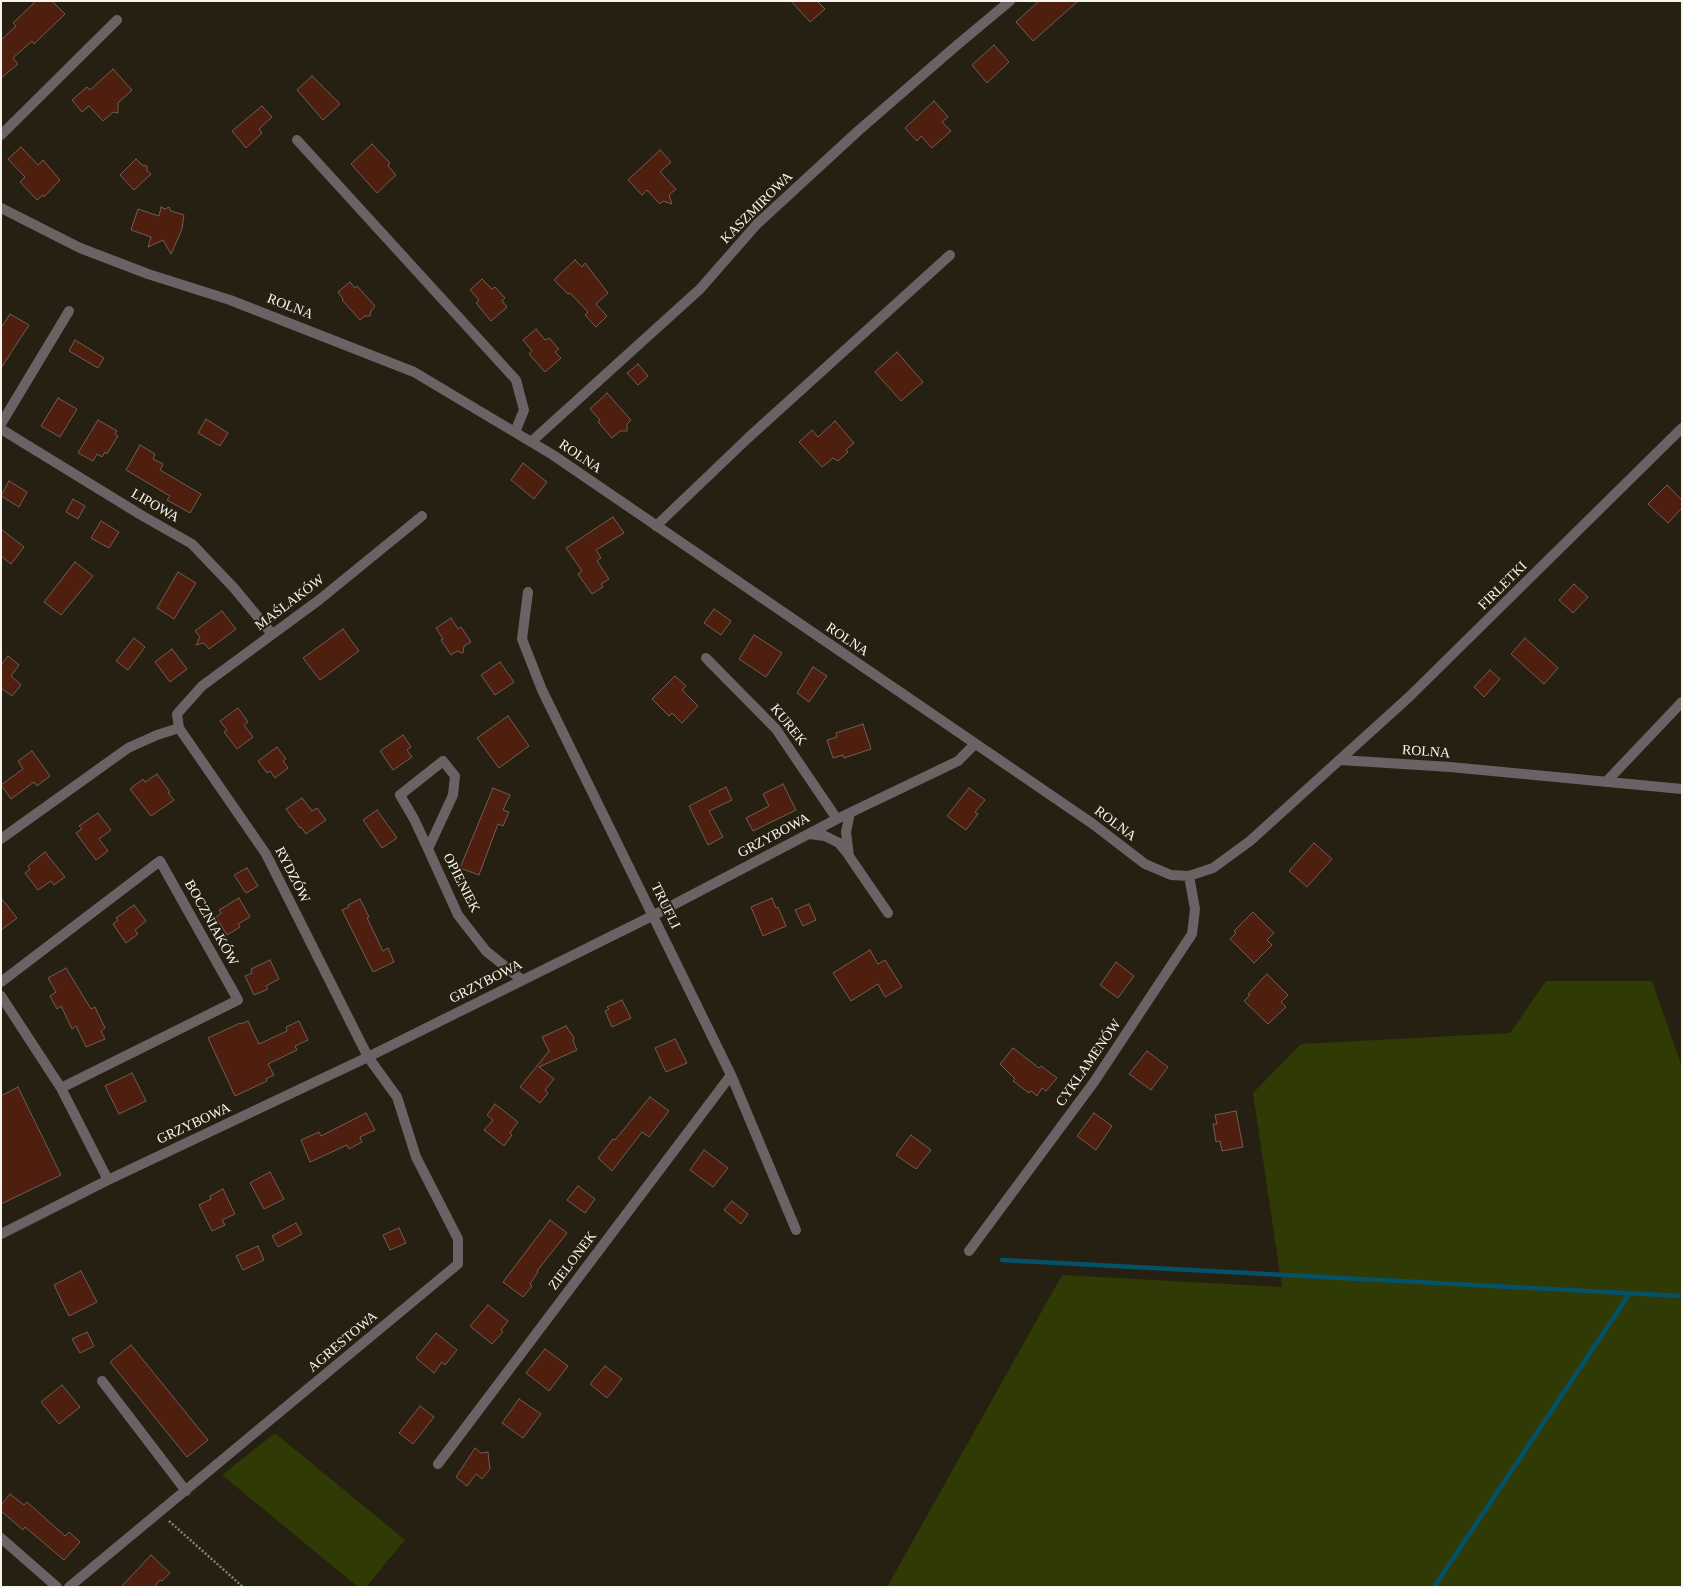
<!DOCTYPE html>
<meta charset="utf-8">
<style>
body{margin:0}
#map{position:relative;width:1683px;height:1588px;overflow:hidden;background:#252011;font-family:Georgia,serif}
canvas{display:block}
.frame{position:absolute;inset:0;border:2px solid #f8f4eb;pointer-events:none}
</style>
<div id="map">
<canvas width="1683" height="1588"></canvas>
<div class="frame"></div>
</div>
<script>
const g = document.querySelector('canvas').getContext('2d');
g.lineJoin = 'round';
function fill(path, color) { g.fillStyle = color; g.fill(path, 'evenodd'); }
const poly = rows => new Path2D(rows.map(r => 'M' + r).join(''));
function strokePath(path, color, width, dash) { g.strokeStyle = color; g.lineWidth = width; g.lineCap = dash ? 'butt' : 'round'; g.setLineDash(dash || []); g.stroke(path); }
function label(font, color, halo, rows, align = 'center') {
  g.font = font + ' Georgia,serif'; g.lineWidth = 4; g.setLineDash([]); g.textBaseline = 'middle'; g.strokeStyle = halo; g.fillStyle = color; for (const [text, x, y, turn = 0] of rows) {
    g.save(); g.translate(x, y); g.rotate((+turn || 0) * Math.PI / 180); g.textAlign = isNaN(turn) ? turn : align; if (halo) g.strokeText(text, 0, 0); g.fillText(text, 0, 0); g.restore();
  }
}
const green = poly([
 [1546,981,1652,981,1682,1067,1682,1587,887,1587,1062,1275,1282,1287,1253,1093,1301,1044,1510,1033],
 [275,1433,405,1540,366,1587,358,1587,222,1475]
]);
const stream = poly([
 [1002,1260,1682,1296],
 [1434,1587,1630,1293]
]);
const building = poly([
 [36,1,52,1,65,14,34,44,32,41,13,58,18,64,1,78,1,40,16,26,13,23,36,1],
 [791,1,817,1,825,9,810,22,791,1],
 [1039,1,1078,1,1033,41,1016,22,1039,1],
 [994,45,1009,62,987,83,972,65,994,45],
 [113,69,132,90,118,103,118,113,113,112,103,121,89,106,82,112,72,100,87,87,90,90,113,69],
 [312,76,340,104,323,120,297,90,312,76],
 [934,101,948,117,942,122,951,131,932,148,921,136,917,141,905,128,934,101],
 [262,106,272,117,259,129,262,133,246,148,232,131,262,106],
 [372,144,390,163,388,166,396,175,377,193,351,164,372,144],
 [21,147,38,165,43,160,60,180,44,197,43,195,37,200,20,182,25,177,8,159,21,147],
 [660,150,671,162,660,172,676,189,669,195,672,204,663,201,660,204,647,190,642,195,628,180,660,150],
 [136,159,142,165,147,166,147,171,151,174,134,190,120,175,136,159],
 [161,207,165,209,169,207,171,211,184,215,182,229,171,254,163,240,148,247,151,237,131,230,138,209,159,216,161,207],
 [575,260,582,267,585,263,608,293,596,304,607,316,596,327,585,315,588,312,570,293,568,294,554,280,575,260],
 [482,279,492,289,495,287,505,298,502,301,507,307,491,321,476,303,479,300,470,290,482,279],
 [350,282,355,288,357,286,375,306,371,311,370,316,365,316,360,320,342,300,343,299,338,292,350,282],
 [10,314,29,325,1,368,1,328,10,314],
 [536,329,545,340,549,338,559,349,555,352,561,358,545,372,529,354,532,351,523,340,536,329],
 [75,340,104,358,98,368,69,351,75,340],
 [897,352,923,382,901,401,875,372,897,352],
 [638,364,648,376,638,385,627,373,638,364],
 [607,393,631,420,627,424,627,431,620,431,612,438,598,422,600,420,590,409,607,393],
 [58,398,77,409,60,437,41,426,58,398],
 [206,419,228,433,220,446,198,433,206,419],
 [98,420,117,431,115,434,118,436,107,454,105,452,102,457,97,454,93,461,78,453,98,420],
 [835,421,854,443,846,450,848,452,838,461,833,458,822,467,799,442,812,430,818,437,835,421],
 [140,445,155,454,153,459,163,464,160,470,201,494,190,513,167,500,170,496,126,470,140,445],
 [523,463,547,482,534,499,511,480,523,463],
 [9,481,27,492,19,507,1,496,9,481],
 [1667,485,1682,500,1682,508,1668,523,1648,504,1667,485],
 [73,499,85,506,78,519,66,512,73,499],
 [613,517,624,533,596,550,601,558,597,561,609,579,601,584,603,587,592,594,578,574,582,571,566,548,613,517],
 [101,521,119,532,109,548,91,538,101,521],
 [1,529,24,547,11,564,1,556,1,529],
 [75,562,93,576,61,615,44,602,75,562],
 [178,572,196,583,174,619,157,608,178,572],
 [1574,584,1588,597,1573,613,1559,600,1574,584],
 [714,609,731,621,721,635,704,623,714,609],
 [222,611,236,629,209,649,204,643,196,645,200,637,195,631,222,611],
 [451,618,458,629,461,627,471,642,464,646,463,653,457,651,451,655,441,640,443,639,436,628,451,618],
 [343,629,359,651,320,680,303,658,343,629],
 [754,635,782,653,766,677,739,659,754,635],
 [134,638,145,647,128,670,116,661,134,638],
 [1525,638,1558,668,1544,684,1511,654,1525,638],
 [172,649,187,669,170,682,155,662,172,649],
 [8,656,19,665,11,676,21,685,12,696,1,688,1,665,8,656],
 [500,662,514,682,495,695,481,675,500,662],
 [813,667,827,676,809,702,797,693,813,667],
 [1490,670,1500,679,1484,697,1474,687,1490,670],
 [675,676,686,686,682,690,698,706,682,723,672,713,669,716,652,699,675,676],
 [238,708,248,722,244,725,253,737,237,749,224,732,227,730,220,721,238,708],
 [508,716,529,746,499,768,477,738,508,716],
 [863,724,871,749,844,758,843,755,833,758,827,740,837,737,836,733,863,724],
 [403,735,411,747,407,750,412,757,393,770,380,751,403,735],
 [277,747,286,759,283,761,288,768,275,778,270,771,267,773,258,761,277,747],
 [32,751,50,776,37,786,34,782,11,799,1,785,23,769,18,761,32,751],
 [157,774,170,792,168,793,174,800,151,816,130,789,143,779,145,782,157,774],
 [783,784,796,810,753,831,746,818,769,806,763,794,783,784],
 [726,787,732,800,709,811,723,837,708,845,689,806,726,787],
 [493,788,510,795,503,810,509,812,503,826,498,824,479,875,460,868,493,788],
 [969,788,985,800,975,812,978,814,966,830,947,816,969,788],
 [302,798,312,811,317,808,326,820,306,834,301,827,300,828,286,809,302,798],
 [377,810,397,838,382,848,363,820,377,810],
 [98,813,111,830,99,839,108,851,96,860,76,833,82,829,79,826,98,813],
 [1314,843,1332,859,1307,887,1289,871,1314,843],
 [45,852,65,877,54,885,51,881,38,890,25,873,30,869,28,866,45,852],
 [247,868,258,886,246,893,234,875,247,868],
 [1,898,17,918,1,930,1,898],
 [239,898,250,917,238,924,240,927,227,935,216,917,221,913,219,910,239,898],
 [772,898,776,908,778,907,786,926,763,936,751,907,772,898],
 [360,899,369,917,367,918,383,951,388,948,394,962,373,972,342,910,349,907,348,905,360,899],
 [809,904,816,920,803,926,795,910,809,904],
 [134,905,146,921,135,930,138,934,126,943,113,924,118,920,116,918,134,905],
 [1253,912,1274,933,1267,940,1272,945,1254,963,1230,939,1236,933,1234,931,1253,912],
 [870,950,878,964,885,960,902,987,885,997,878,984,851,1001,833,973,870,950],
 [270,960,279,979,266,986,268,989,254,995,245,976,252,973,251,969,270,960],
 [1116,962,1134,976,1118,998,1100,985,1116,962],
 [66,968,91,1009,95,1007,105,1028,101,1031,105,1039,86,1047,76,1026,72,1029,61,1006,57,1009,50,996,56,992,48,978,66,968],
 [1267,974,1288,995,1281,1002,1286,1007,1268,1024,1244,1001,1250,995,1248,994,1267,974],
 [622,1000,631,1018,612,1027,605,1011,609,1009,607,1007,622,1000],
 [248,1021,259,1044,287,1031,286,1027,299,1021,308,1040,295,1046,297,1050,268,1064,274,1075,266,1079,267,1081,235,1096,208,1038,240,1023,241,1024,248,1021],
 [566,1026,574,1038,573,1041,577,1050,539,1067,554,1079,545,1090,548,1093,540,1103,520,1087,549,1051,542,1037,566,1026],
 [675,1039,687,1063,666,1072,655,1048,675,1039],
 [1013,1048,1039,1068,1041,1066,1057,1078,1046,1091,1042,1088,1037,1096,1031,1091,1029,1093,1013,1081,1015,1079,1000,1064,1013,1048],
 [1147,1051,1168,1067,1151,1090,1129,1074,1147,1051],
 [132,1073,146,1101,119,1114,105,1086,132,1073],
 [18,1087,61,1175,1,1204,1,1096,18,1087],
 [650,1097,669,1111,649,1137,642,1132,612,1171,598,1158,613,1139,615,1140,620,1134,650,1097],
 [495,1104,518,1122,510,1133,512,1135,504,1146,484,1130,493,1120,487,1115,495,1104],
 [1236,1111,1243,1147,1222,1151,1220,1141,1216,1142,1213,1124,1217,1124,1215,1115,1236,1111],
 [366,1113,375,1130,360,1137,362,1142,349,1149,347,1145,310,1162,301,1140,319,1132,321,1136,366,1113],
 [1094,1113,1112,1126,1096,1150,1077,1136,1094,1113],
 [911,1135,931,1150,916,1169,896,1155,911,1135],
 [704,1150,728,1168,713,1187,690,1170,704,1150],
 [270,1172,284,1199,264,1209,250,1183,270,1172],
 [578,1186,595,1199,585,1213,567,1200,578,1186],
 [223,1189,235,1214,222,1220,225,1225,212,1231,199,1205,211,1199,210,1196,223,1189],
 [732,1201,748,1214,741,1224,724,1210,732,1201],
 [550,1220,567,1233,537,1271,538,1272,530,1284,532,1286,523,1297,503,1282,550,1220],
 [296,1223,302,1234,278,1247,272,1236,296,1223],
 [399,1228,406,1243,390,1250,383,1235,399,1228],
 [258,1246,264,1260,243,1270,236,1256,258,1246],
 [81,1271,97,1302,69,1316,54,1285,81,1271],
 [488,1305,508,1321,501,1330,503,1332,492,1344,470,1326,488,1305],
 [87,1332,94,1346,80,1353,72,1339,87,1332],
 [436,1333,457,1350,445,1365,442,1362,434,1373,416,1358,436,1333],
 [131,1345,208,1440,187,1457,110,1362,131,1345],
 [545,1349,568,1366,549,1391,526,1373,545,1349],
 [605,1366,622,1379,607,1398,590,1384,605,1366],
 [62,1385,80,1407,59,1424,41,1402,62,1385],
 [519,1399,541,1414,523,1438,502,1423,519,1399],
 [420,1406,434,1417,413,1444,399,1433,420,1406],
 [475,1448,481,1453,488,1452,490,1469,482,1479,476,1474,467,1486,456,1477,475,1448],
 [10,1494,24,1505,27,1502,65,1536,69,1532,80,1542,64,1560,25,1527,23,1530,1,1511,1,1505,10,1494],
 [151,1555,170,1573,162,1581,160,1580,154,1587,121,1587,151,1555]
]);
const path = poly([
 [169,1521,243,1587]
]);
const minor = poly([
 [1,135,117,20],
 [297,140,516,380,524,410,515,432],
 [1,208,80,248,148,274,230,300,414,372,553,455,1093,824,1145,864,1171,875,1189,876,1213,868,1250,841,1409,697,1682,428],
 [1,424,69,311],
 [1,429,141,515,192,544,234,588,272,634],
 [531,442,700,289,757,224,858,131,956,46,1010,1],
 [656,526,748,438,950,255],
 [528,592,522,639,542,690,731,1075,796,1230],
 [706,658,776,729,837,819],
 [1340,760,1450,767,1682,789],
 [1606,782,1682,702],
 [850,813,846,832,849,856,888,913],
 [809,834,825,836,839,843,848,854],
 [1,839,128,748,157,735,179,728],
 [428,849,453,795,455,776,443,761,400,795,414,819,428,849,458,915,486,951,522,980],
 [1,982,160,861,238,1000,61,1088],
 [1,996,61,1088,108,1180],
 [1,1234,108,1180,368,1057,654,915,837,819,958,761,975,744],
 [969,1251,1094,1082,1192,934,1195,909,1189,876],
 [102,1381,186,1491],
 [438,1464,731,1075],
 [1,1538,57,1587],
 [69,1587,458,1264,458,1239,416,1157,397,1097,368,1057,266,854,179,728,177,714,202,686,319,600,422,516]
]);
const streetNames = [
 ["KASZMIROWA",757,208,-45],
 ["ROLNA",290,307,21],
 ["ROLNA",580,457,34],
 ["LIPOWA",155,506,30],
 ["FIRLETKI",1503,586,-45],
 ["MAŚLAKÓW",290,603,-37],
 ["ROLNA",847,640,34],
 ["KUREK",788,725,51],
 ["ROLNA",1426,752,4],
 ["ROLNA",1115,824,37],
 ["GRZYBOWA",774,836,-28],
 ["RYDZÓW",292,875,63],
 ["OPIENIEK",461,883,63],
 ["TRUFLI",665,906,64],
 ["BOCZNIAKÓW",211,923,61],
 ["GRZYBOWA",486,982,-27],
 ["CYKLAMENÓW",1089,1063,-55],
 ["GRZYBOWA",194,1124,-25],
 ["ZIELONEK",573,1261,-53],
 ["AGRESTOWA",343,1342,-40]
];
fill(green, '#303a04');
strokePath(stream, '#045168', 4.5);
fill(building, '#4e1f0f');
strokePath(building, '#715d57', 1);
strokePath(path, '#858174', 2.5, [2, 2]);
strokePath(minor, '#6b6265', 10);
label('14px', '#f8f4eb', '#252011', streetNames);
</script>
